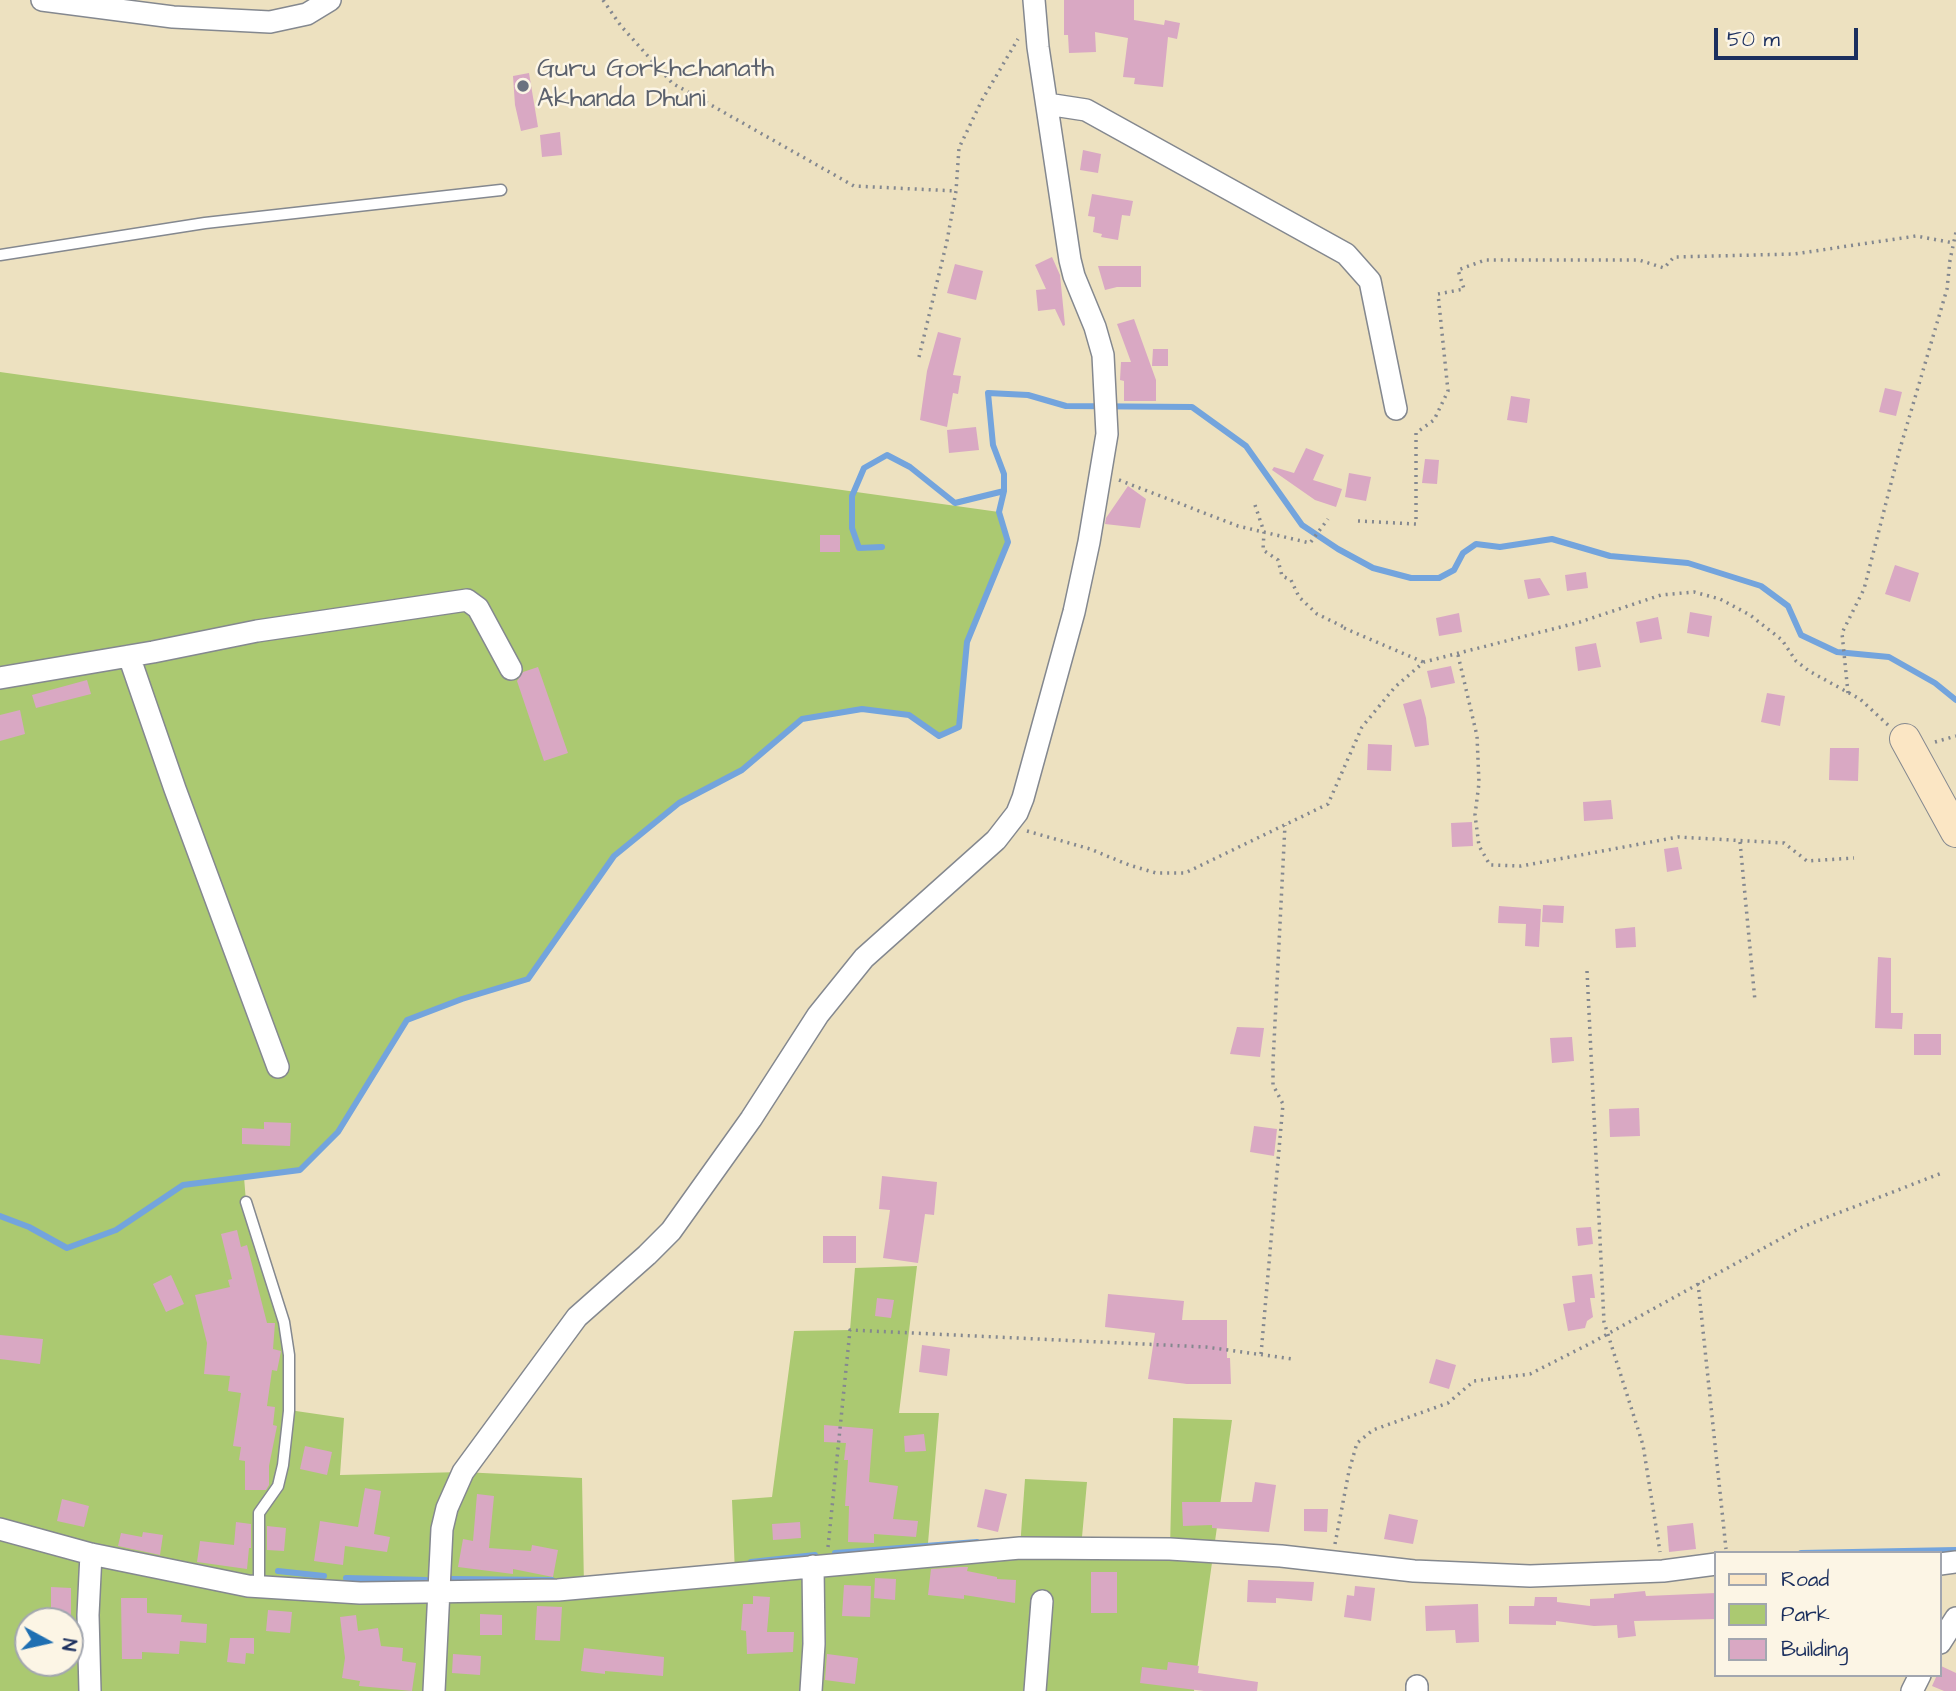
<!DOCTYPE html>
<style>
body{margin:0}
#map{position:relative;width:1956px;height:1691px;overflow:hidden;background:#ede1c0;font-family:"Architects Daughter",sans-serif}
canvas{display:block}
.legend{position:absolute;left:1714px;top:1551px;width:228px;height:126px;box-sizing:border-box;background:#fcf5e5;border:2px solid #a2a6af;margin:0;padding:9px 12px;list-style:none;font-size:21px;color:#1b2f5e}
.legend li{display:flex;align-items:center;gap:14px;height:35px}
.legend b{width:35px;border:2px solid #a2a6af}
.north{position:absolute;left:14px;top:1607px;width:70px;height:70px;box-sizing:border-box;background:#fcf5e5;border:2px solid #a2a6af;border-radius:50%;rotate:98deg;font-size:19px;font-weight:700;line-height:28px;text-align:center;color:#1b2f5e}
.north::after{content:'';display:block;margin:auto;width:24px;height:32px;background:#1f6fb2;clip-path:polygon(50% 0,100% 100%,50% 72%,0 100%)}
.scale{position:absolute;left:1714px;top:28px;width:144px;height:32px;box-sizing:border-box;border:4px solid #1b2f5e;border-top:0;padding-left:9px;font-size:21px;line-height:24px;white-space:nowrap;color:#1b2f5e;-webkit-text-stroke:5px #fcf5e5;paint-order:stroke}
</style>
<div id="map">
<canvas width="1956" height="1691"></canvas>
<ul class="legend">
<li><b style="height:9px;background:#fbe6c4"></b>Road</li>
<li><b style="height:19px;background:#abc971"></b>Park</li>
<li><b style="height:19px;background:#d9a8c3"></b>Building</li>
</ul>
<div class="north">N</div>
<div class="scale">50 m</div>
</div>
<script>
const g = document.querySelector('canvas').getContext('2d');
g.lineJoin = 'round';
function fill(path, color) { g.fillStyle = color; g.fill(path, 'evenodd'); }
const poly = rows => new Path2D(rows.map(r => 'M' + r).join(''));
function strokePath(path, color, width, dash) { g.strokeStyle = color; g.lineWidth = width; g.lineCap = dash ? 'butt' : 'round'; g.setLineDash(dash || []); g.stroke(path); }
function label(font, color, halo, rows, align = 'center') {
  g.font = font + ' "Architects Daughter",sans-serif'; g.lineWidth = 5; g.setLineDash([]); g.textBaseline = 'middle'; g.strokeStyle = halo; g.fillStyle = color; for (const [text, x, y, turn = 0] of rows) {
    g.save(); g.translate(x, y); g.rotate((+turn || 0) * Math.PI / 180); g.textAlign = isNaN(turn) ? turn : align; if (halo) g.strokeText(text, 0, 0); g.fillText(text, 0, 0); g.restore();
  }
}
const green = poly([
 [0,372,999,512,1008,542,967,642,959,727,939,736,909,715,862,709,802,719,742,770,679,803,614,856,528,979,462,999,407,1020,338,1132,300,1170,244,1177,246,1202,284,1322,289,1410,344,1418,340,1475,463,1472,582,1478,584,1587,735,1574,732,1500,772,1497,794,1331,850,1330,855,1268,917,1266,899,1413,939,1413,927,1555,1020,1548,1025,1479,1087,1482,1081,1548,1170,1549,1173,1418,1232,1420,1194,1691,0,1691],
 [28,1621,70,1621,70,1663,28,1663]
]);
const stream = poly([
 [882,547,859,548,852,528,852,496,864,468,887,455,910,467,955,503,1004,491,1004,474,993,445,988,393,1028,395,1066,406,1192,407,1246,446,1302,525,1338,549,1373,568,1411,578,1439,578,1454,570,1463,553,1476,544,1500,547,1552,539,1610,556,1688,563,1761,586,1788,606,1801,635,1837,652,1889,657,1935,683,1956,700],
 [0,1216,29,1227,67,1248,116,1230,183,1185,300,1170,338,1132,407,1020,462,999,528,979,614,856,679,803,742,770,802,719,862,709,909,715,939,736,959,727,967,642,1008,542,999,512,1004,491],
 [835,1553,977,1542],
 [1801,1553,1956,1550],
 [751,1562,815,1555],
 [278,1571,324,1576],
 [346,1578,426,1580],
 [450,1579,552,1580]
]);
const building = poly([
 [1064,0,1134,0,1134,20,1164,25,1165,20,1180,23,1177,39,1168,37,1163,87,1134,84,1135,78,1123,77,1128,38,1095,32,1096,52,1069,53,1068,35,1064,35],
 [529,73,538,127,521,131,515,105,513,76],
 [560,132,562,155,542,157,540,135],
 [1083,150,1101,154,1098,173,1080,170],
 [1092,194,1133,201,1130,216,1122,215,1118,240,1101,237,1102,234,1093,232,1095,217,1088,216],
 [1052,257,1060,275,1065,325,1063,326,1055,309,1038,311,1036,290,1046,289,1035,265],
 [955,264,983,271,976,300,947,293],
 [1098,266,1141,266,1141,287,1117,287,1105,290],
 [1134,319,1156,380,1156,401,1124,401,1124,381,1120,380,1121,362,1131,362,1117,324],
 [938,332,961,338,953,375,961,376,958,394,953,393,947,427,920,420,927,371],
 [1153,349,1168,349,1168,366,1152,366],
 [1885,388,1902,392,1896,416,1879,412],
 [1511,396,1530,399,1527,423,1507,420],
 [976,427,979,450,949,453,947,430],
 [1306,448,1324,455,1313,480,1342,489,1336,507,1315,500,1272,470,1274,467,1294,473],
 [1425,459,1439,460,1437,484,1422,483],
 [1349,473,1371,477,1366,501,1345,497],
 [1128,486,1146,499,1140,528,1105,524,1106,518],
 [820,535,840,535,840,552,820,552],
 [1895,565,1919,573,1910,602,1885,594],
 [1586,572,1588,588,1567,591,1565,575],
 [1540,578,1550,595,1528,599,1524,580],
 [1690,612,1712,616,1709,637,1687,633],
 [1459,613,1462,632,1439,636,1436,618],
 [1658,617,1662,639,1640,643,1636,622],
 [1596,643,1601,667,1578,671,1575,647],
 [1451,666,1455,683,1431,688,1427,671],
 [538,667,568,753,544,761,517,681,523,672],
 [87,680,91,694,36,708,32,695],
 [1767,693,1785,696,1780,726,1761,722],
 [1421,699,1426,718,1429,745,1415,747,1403,704],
 [20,710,25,734,0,741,0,715],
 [1368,744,1392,745,1391,771,1367,770],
 [1830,748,1859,748,1858,781,1829,780],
 [1611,800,1613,819,1584,821,1583,802],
 [1472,822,1473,846,1452,847,1451,823],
 [1678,847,1682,869,1667,872,1664,849],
 [1543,905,1564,906,1563,923,1542,922],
 [1499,906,1541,909,1539,947,1525,946,1526,924,1498,923],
 [1635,927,1636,947,1616,948,1615,929],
 [1878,957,1891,958,1891,1013,1903,1013,1902,1029,1875,1028],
 [1237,1027,1264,1028,1260,1057,1230,1054],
 [1914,1034,1941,1034,1941,1055,1914,1055],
 [1572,1037,1574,1061,1552,1063,1550,1038],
 [1639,1108,1640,1136,1610,1137,1609,1109],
 [264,1122,291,1123,290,1146,242,1144,242,1128,264,1129],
 [1254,1126,1277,1129,1274,1156,1250,1152],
 [882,1176,937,1182,934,1215,925,1214,918,1263,883,1258,890,1210,879,1209],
 [1591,1227,1593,1244,1578,1246,1576,1228],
 [237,1230,241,1247,247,1245,267,1323,275,1323,273,1349,281,1351,277,1371,272,1370,267,1406,275,1407,273,1425,277,1426,269,1466,269,1485,266,1490,245,1490,245,1461,239,1460,241,1447,233,1446,241,1393,228,1391,230,1376,204,1374,207,1343,195,1295,230,1287,228,1280,232,1279,221,1234],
 [823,1236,856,1236,856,1263,823,1263],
 [1592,1274,1595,1298,1590,1298,1593,1317,1587,1321,1585,1328,1568,1331,1563,1304,1575,1302,1572,1276],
 [171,1275,184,1304,166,1312,153,1284],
 [1108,1294,1184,1301,1182,1320,1227,1320,1227,1358,1230,1358,1231,1384,1187,1384,1148,1379,1155,1333,1105,1327],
 [877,1298,894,1300,891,1318,875,1316],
 [0,1335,43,1339,40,1364,0,1359],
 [922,1345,950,1349,947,1376,919,1372],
 [1436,1359,1456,1365,1449,1389,1429,1383],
 [824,1425,873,1429,869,1482,898,1486,893,1519,918,1521,916,1537,874,1534,874,1543,848,1542,849,1506,845,1506,848,1460,844,1460,846,1443,824,1442],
 [924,1434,926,1451,905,1452,904,1436],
 [305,1446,332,1452,327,1475,300,1469],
 [1255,1482,1276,1485,1269,1532,1212,1528,1212,1525,1183,1526,1182,1502,1252,1502],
 [365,1488,381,1491,374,1534,390,1537,387,1552,345,1546,343,1565,314,1561,320,1521,358,1527],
 [985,1489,1007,1494,998,1532,977,1527],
 [477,1494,494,1496,489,1548,531,1551,532,1545,558,1550,553,1577,513,1569,513,1574,458,1567,463,1539,473,1541],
 [62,1499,89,1506,84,1527,57,1521],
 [1304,1509,1328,1509,1327,1532,1304,1531],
 [1389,1514,1418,1520,1413,1544,1384,1539],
 [236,1522,251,1524,251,1548,249,1548,247,1569,197,1562,200,1541,234,1545],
 [800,1522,801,1538,773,1540,772,1524],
 [1693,1523,1696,1549,1669,1552,1667,1526],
 [267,1526,286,1528,284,1551,267,1550],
 [143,1532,163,1535,160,1555,118,1546,121,1533,142,1537],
 [961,1567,968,1567,967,1571,997,1577,997,1579,1016,1580,1015,1603,964,1595,964,1599,928,1595,931,1569],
 [1091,1572,1117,1572,1117,1613,1091,1613],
 [875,1578,896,1579,895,1600,874,1598],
 [1248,1580,1314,1582,1312,1601,1276,1598,1276,1603,1247,1602],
 [844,1585,871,1586,870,1617,842,1616],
 [1355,1586,1375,1588,1371,1621,1344,1617,1347,1595,1354,1596],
 [51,1587,71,1588,71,1616,51,1616],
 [1645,1591,1646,1596,1716,1593,1716,1619,1634,1621,1636,1636,1618,1638,1617,1625,1594,1626,1556,1621,1556,1625,1509,1624,1509,1606,1534,1606,1535,1597,1557,1597,1557,1602,1590,1606,1590,1599,1614,1598,1614,1594],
 [753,1596,770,1597,767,1632,794,1632,793,1652,747,1654,746,1631,741,1630,743,1604,753,1604],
 [121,1598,147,1598,147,1613,182,1615,181,1622,207,1624,206,1643,180,1641,179,1654,142,1652,142,1659,122,1659],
 [1478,1604,1479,1642,1456,1643,1455,1630,1426,1631,1425,1606],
 [537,1606,562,1607,560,1641,535,1640],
 [268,1610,292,1612,290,1633,266,1631],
 [480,1614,502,1615,502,1635,480,1635],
 [356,1615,358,1631,378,1628,381,1646,403,1648,402,1661,416,1663,412,1691,359,1686,360,1681,342,1678,345,1658,340,1617],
 [230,1638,254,1638,254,1654,246,1653,245,1664,227,1662],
 [584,1648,664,1657,663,1676,605,1671,605,1674,581,1671],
 [453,1654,481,1656,480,1675,452,1673],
 [827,1654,858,1658,855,1684,825,1680],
 [1168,1662,1199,1666,1198,1673,1258,1682,1257,1691,1204,1691,1140,1683,1142,1667,1167,1670],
 [1941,1666,1956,1673,1956,1691,1944,1691,1932,1686,1937,1675,1940,1675]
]);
const path = poly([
 [603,0,621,26,672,83,854,186,956,191],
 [919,357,947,241,956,191,959,148,982,100,1018,39],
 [1119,480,1238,526,1310,543,1328,519],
 [1255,505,1264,532,1263,550,1278,560,1282,576,1291,580,1299,597,1317,614,1344,627],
 [1358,521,1416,524,1416,433,1434,420,1448,391,1438,294,1464,289,1458,270,1485,260,1639,260,1664,268,1674,257,1794,254,1916,236,1954,243],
 [1344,628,1423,662],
 [1458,655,1477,736,1479,783,1475,815,1479,846,1490,865,1521,866,1678,837,1784,843,1807,861,1854,858],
 [1848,693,1842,633,1864,589,1899,452,1947,289,1950,260,1956,232],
 [1935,742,1956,736],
 [1027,831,1090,849,1129,865,1156,873,1185,873,1328,804,1362,727,1395,687,1424,662,1580,622,1661,595,1694,592,1720,599,1750,615,1782,640,1796,661,1809,671,1860,699,1888,725],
 [1740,842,1755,1001],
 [1587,971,1604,1322,1643,1445,1660,1552],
 [1698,1283,1726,1549],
 [1261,1354,1283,1104,1273,1085,1273,1062,1285,825],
 [1335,1544,1349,1471,1357,1443,1373,1430,1448,1403,1474,1381,1530,1374,1593,1342,1802,1227,1942,1173],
 [828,1547,850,1330,1206,1347,1293,1359]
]);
const lane = poly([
 [0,255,205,223,501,190],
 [246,1202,284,1322,289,1355,289,1411,283,1465,278,1486,259,1513,259,1587]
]);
const street = poly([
 [42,0,173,17,270,22,307,14,330,0],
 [1047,104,1086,110,1346,254,1370,281,1396,409],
 [129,656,175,789,278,1067],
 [0,678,153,652,257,631,467,600,478,608,511,669],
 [0,1529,91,1554,248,1586,360,1593,558,1590,1020,1548,1170,1549,1281,1556,1414,1571,1530,1576,1663,1571,1716,1564],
 [1940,1564,1956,1562],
 [1940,1643,1956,1618],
 [90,1691,88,1615,91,1554],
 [434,1691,442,1529,447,1508,463,1472,577,1317,647,1255,671,1231,751,1119,818,1015,864,958,996,840,1017,813,1023,798,1074,612,1089,542,1107,434,1103,355,1095,327,1074,276,1070,260,1038,47,1034,0],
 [811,1691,814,1644,813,1566],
 [1035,1691,1042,1601],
 [1417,1691,1417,1686],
 [1912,1691,1920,1675]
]);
const secondary = poly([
 [1905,739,1956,832]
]);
const markers = [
 [523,86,7,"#6b7280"]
];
const worshipNames = [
 ["Guru Gorkhchanath",537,71],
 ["Akhanda Dhuni",537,101]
];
fill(green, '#abc971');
strokePath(stream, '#73a4dd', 6);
fill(building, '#d9a8c3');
strokePath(lane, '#84888f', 13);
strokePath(street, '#84888f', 24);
strokePath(secondary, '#84888f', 32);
strokePath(path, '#84888f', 3.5, [2, 5]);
strokePath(lane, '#fff', 10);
strokePath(street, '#fff', 21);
strokePath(secondary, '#fbe6c4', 30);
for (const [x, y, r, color] of markers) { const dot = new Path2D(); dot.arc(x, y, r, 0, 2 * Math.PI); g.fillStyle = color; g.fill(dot); strokePath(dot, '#fcf5e5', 2.5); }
label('26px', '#5b616d', '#fcf5e5', worshipNames, 'left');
</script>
